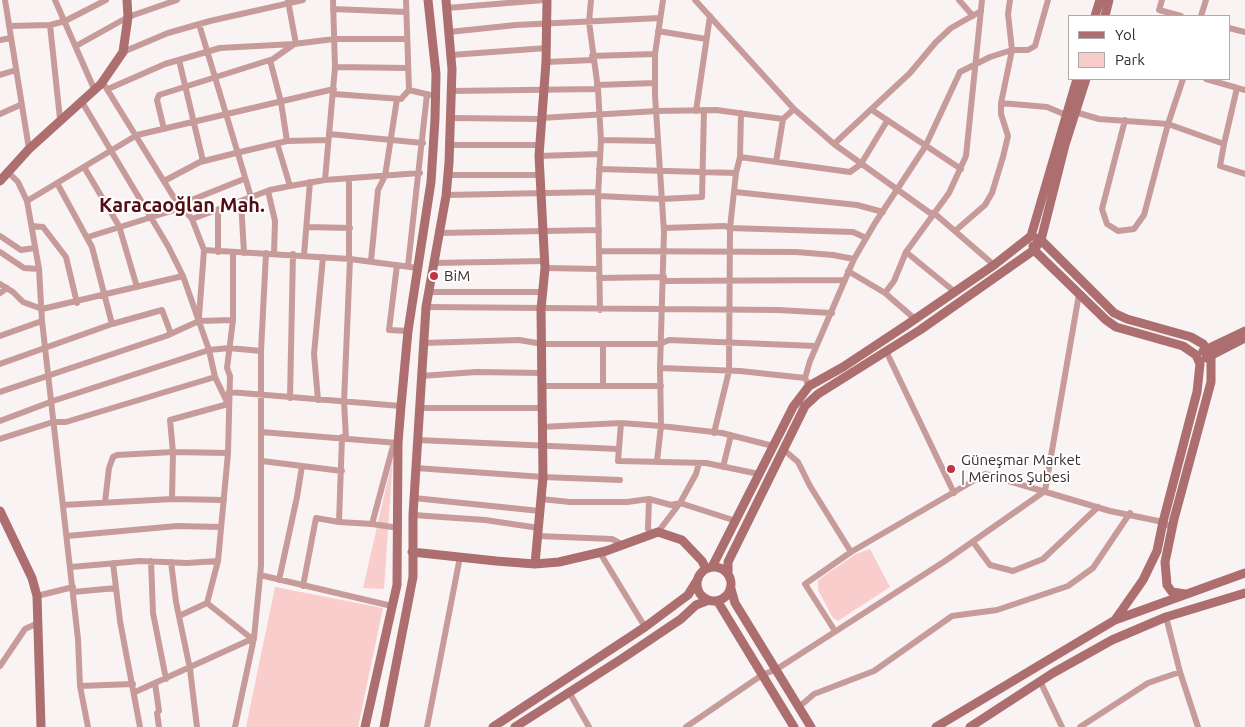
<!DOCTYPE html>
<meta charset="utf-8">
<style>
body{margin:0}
#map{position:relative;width:1245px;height:727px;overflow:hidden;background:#faf3f3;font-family:Ubuntu,sans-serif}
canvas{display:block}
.legend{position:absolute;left:1068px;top:15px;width:162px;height:65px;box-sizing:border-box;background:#fff;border:1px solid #b0abab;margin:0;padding:6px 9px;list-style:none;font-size:15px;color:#392c2c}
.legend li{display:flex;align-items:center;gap:10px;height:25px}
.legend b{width:25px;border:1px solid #b0abab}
</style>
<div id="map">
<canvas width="1245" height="727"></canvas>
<ul class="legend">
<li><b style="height:6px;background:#ac6e6e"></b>Yol</li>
<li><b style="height:14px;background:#f9cdcc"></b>Park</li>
</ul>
</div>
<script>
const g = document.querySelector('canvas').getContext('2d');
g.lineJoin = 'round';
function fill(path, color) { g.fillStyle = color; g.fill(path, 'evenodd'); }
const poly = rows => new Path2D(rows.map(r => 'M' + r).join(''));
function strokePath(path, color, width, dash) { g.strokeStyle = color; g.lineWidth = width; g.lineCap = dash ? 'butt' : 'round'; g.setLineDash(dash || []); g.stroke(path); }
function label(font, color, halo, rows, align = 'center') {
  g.font = font + ' Ubuntu,sans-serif'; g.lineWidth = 4; g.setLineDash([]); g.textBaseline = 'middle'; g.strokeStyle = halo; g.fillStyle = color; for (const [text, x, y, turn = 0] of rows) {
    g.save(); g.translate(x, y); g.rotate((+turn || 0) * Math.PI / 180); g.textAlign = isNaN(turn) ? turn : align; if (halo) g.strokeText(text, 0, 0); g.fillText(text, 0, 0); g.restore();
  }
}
const green = poly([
 [393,457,384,589,363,588],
 [870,549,890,587,838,621,833,618,818,590,818,580,856,554],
 [275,587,383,608,358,727,246,727]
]);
const street = poly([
 [5,0,29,149],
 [55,0,95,91],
 [591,0,589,22,598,89,601,140,598,196,600,310],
 [695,0,794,109,834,144,930,213,934,213,994,265],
 [959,0,973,16],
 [1162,0,1159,10,1181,16],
 [288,1,296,44],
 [447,8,544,0],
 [333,9,406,12],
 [1201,16,1206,0],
 [199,24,251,197],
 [50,25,60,119],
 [9,26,50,25,65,21,106,0],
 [1229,28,1245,32],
 [658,31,706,39],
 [449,32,516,25,660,18],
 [0,40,11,38],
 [76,46,128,17,177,0],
 [123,52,168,33,210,21,303,0],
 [451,55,547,48],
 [592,56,655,54],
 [179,60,203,161],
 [270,60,281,102,287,141],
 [546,62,593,60],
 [335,67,408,68],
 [0,75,16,70],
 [1206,79,1245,90],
 [597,85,655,83],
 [105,86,173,196,192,219,204,250,199,317],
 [108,89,165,64,220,48,294,44,334,39,406,39],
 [409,90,430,95],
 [452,91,598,89],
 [334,94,401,99,409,90,406,0],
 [82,102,168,246,183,276,209,350,215,377,228,404,170,420,173,452,172,499],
 [1001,103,1047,107,1066,115],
 [872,110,961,169],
 [696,111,710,16],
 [1075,112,1099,119,1168,124,1224,144,1220,166,1245,174],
 [0,114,20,105],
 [451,118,541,119],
 [541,118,657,111,716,110,783,119,794,109],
 [1125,120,1102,209,1107,224,1118,231,1134,229,1144,215,1168,124,1183,79],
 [164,129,157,100,159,95,273,59,293,45],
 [329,134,423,143],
 [601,140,658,141],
 [277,143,290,186],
 [834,144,910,73,936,42,951,28,981,11],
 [1224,144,1237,88],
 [450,145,540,145],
 [539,156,599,154],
 [740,157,741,113],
 [776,162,783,119],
 [84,167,119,226,137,287],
 [599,169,736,173],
 [9,173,18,182,27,201,39,269,42,321,78,639,80,686,88,727],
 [448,175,540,175],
 [325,180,335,67,333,0],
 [164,181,200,162,236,153,287,141,328,140],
 [57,183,92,247,112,324],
 [268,191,275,221,274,254],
 [735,192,857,205,883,212],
 [446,195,598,192],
 [598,196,662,199,702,197,704,110],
 [27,201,137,135,334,89],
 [241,201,244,253],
 [179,205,244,179],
 [218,210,218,252],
 [192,219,270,190,290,186,325,180,420,173],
 [32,226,43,227,66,257,77,303],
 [307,227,350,228],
 [664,228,725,226,730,228,853,232,866,238],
 [955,231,985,205,992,193,1003,157,1008,136,1001,114,1001,103,1012,50,1008,14,1010,0],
 [438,233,599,230],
 [0,236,21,250,35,248],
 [88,237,181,208],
 [204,250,350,259,418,268],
 [599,251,796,252,833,255,854,259],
 [0,252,24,268,39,269],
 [906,252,955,292],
 [304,255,310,182],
 [349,259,349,179],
 [371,261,378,190,385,176,397,99],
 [433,263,545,261],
 [397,265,389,330,408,331],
 [408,266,427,94],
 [545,268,599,269],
 [848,271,885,293,915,319],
 [599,278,664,277],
 [663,281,845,280],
 [0,284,13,292,23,302,42,309,183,276],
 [428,292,544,292],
 [0,293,7,288],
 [885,293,894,281,906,252,949,193,966,156,982,0],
 [426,307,778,310,832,313],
 [0,336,42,321],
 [423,343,519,340,543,344,660,344,669,340,815,346],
 [603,344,603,386],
 [886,351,954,493],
 [0,364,112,324,162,310,171,334],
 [660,368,740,371,805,378],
 [421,376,476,372,542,373],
 [542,386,661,386],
 [809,386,805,378,810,361,854,259,875,223,925,147,960,72,990,57,1012,50,1028,50,1035,46,1048,0],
 [0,392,166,336,199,321,233,320],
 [229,392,401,406],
 [290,398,293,254],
 [318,400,314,354,323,257],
 [419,408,541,408],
 [0,421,53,401,209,350,229,348,261,351],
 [621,423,618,461,706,463,759,474],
 [541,427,621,423,661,426,722,433,773,446],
 [261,432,398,443],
 [714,433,729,371,730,228,736,173,740,157,850,172,861,164,887,121],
 [346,438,344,402,350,259],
 [0,439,53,422,66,422,215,377],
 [417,440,618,449],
 [398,444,393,446,372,524,399,528],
 [784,450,798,462,810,486,851,552],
 [262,461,342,471],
 [657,461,661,426,660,368,664,232,655,95,655,54,663,0],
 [723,467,731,435],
 [416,468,543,477,620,480],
 [414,498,540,511],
 [541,499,570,502,627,502,649,499,671,505,680,503,736,521],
 [649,499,648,529,651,533],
 [105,502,109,468,113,457,117,455,173,452,228,453],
 [63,505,172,499,224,500],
 [413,515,485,520,539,528],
 [339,522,342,437],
 [658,532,680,503,696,474,699,463],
 [67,536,177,526,221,527],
 [538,536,612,539,623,545],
 [973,542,990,565,1013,571,1043,559,1098,507],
 [600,553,645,627],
 [151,561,153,613,166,679],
 [171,562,176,602,190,669,197,727],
 [113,563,120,621,140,727],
 [71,567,140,561,187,563,218,561],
 [260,575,392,606],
 [279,580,297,497,302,466],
 [303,586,316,518,339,522,372,524],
 [73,592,116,588],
 [37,596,73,587],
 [207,603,251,638],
 [179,616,207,603,218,561,228,453,230,376,227,368,233,320,233,252],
 [1166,617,1180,672,1198,727],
 [835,631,805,584,851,552,985,474,1110,511,1163,522,1172,528],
 [0,666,25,629,38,623],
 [1040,681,1062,727],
 [155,683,159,711,157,713,159,727],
 [80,686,133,684],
 [135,692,254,638],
 [569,692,589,727],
 [799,707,814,694,874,671,952,616,997,610,1068,586,1093,568,1130,513],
 [235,727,254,638,261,566,261,351,266,253],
 [427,727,460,557],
 [686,727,762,675,777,669,945,561,1045,491,1079,294],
 [1080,727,1148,683,1180,672]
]);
const secondary = poly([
 [1095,16,1100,0],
 [1105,16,1109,0],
 [0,181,29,149,101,84,123,52,128,17,127,0],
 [1036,238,1041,240,1114,313,1127,319,1191,337,1203,344,1211,355,1211,382,1174,519,1165,562,1167,585,1172,592,1185,594],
 [1033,246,1034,250,1106,320,1116,327,1183,346,1196,355,1200,364,1197,392,1163,522,1157,551,1143,580,1115,620],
 [1203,351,1245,331],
 [1206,358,1245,338],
 [0,511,32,578,37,596,41,727],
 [412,552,496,561,535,564,559,562,606,551,658,532,682,540,702,561,706,569],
 [535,564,543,477,541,309,545,268,539,156,546,62,547,0],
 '697 584a17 17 0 1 1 34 0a17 17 0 1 1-34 0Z',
 [712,567,793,407,809,386,843,367,905,326,994,265,1031,236,1077,79],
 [728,574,728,562,805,406,818,394,920,330,1034,250,1041,240,1065,145,1086,79],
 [731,589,735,603,811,727],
 [714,601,718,602,794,727],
 [365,727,397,585,398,443,401,406,408,331,431,182,435,119,436,74,428,0],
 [384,727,413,577,413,515,426,307,446,196,449,163,452,69,446,0],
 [493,727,645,627,688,595,698,579],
 [515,727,623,658,681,619,696,605,709,600],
 [936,727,1115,620,1245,573],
 [970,727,1053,673,1112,640,1166,617,1245,593]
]);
const markers = [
 [434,276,5,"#c33341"],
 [951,469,5,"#c33341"]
];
const poiNames = [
 ["BiM",444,276],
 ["Güneşmar Market",961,460],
 ["| Merinos Şubesi",961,477]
];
const districtNames = [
 ["Karacaoğlan Mah.",182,205]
];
fill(green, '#f9cdcc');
strokePath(street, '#c79b9a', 6);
strokePath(secondary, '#ac6e6e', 9);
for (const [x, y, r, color] of markers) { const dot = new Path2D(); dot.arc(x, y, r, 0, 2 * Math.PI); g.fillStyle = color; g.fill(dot); strokePath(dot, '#fff', 2); }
label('15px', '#392c2c', '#fff', poiNames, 'left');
label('bold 20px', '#520d15', '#fff', districtNames);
</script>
